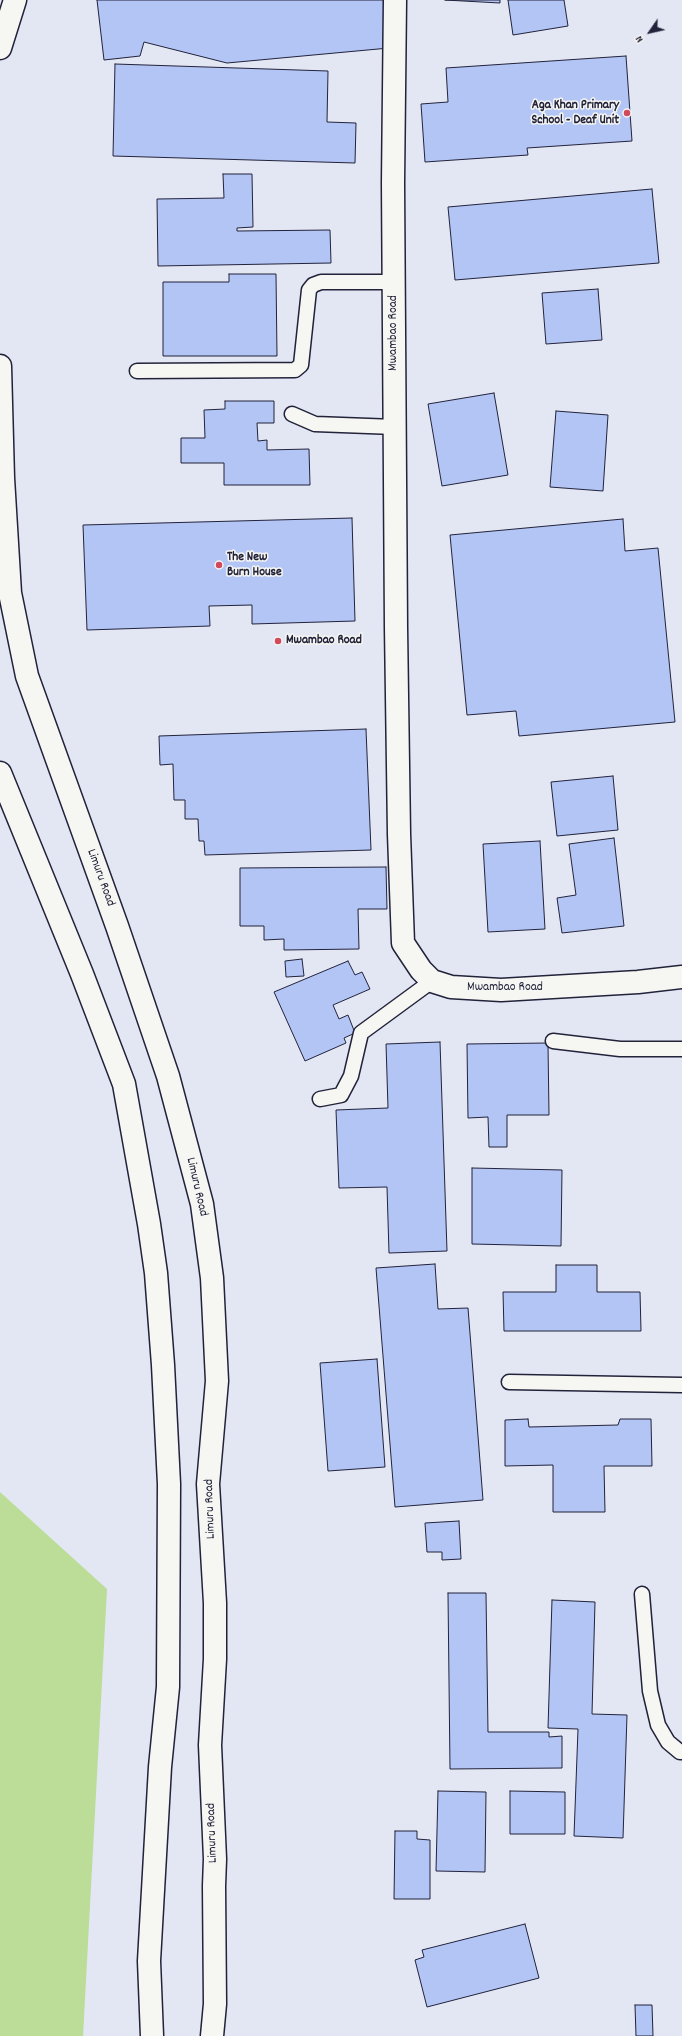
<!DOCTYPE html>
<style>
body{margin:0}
#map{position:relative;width:682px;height:2036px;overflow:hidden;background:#e2e7f3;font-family:Dekko,sans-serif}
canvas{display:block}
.north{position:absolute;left:630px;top:12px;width:40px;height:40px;-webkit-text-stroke:3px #f6f6f2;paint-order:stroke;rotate:236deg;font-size:11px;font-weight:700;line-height:16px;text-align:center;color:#22223b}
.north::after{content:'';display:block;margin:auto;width:14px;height:18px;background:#22223b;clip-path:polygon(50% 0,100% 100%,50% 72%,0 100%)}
</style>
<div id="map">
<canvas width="682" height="2036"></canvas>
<div class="north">N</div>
</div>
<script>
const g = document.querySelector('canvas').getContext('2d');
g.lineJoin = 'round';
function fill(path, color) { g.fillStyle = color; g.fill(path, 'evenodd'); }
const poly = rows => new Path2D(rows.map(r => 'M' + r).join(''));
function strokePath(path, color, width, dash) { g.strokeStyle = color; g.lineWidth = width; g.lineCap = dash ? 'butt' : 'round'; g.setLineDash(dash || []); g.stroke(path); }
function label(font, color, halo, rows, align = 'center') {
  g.font = font + ' Dekko,sans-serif'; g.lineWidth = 3; g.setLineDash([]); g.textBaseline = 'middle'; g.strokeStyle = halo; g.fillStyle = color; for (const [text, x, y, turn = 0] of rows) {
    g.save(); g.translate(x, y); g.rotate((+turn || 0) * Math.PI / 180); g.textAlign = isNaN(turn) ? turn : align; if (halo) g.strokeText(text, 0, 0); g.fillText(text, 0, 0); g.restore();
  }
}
const green = poly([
 [0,1492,107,1589,83,2036,0,2036]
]);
const building = poly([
 [97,0,385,0,389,48,227,63,144,42,140,56,104,60,97,0],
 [445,0,500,0,500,3,445,0],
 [508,0,564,0,568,26,513,35,508,0],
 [626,56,632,141,527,148,528,155,425,162,421,104,448,102,446,68,626,56],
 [115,64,328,71,327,122,356,123,355,163,113,156,115,64],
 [223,174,252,174,253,227,237,228,237,231,330,230,331,263,158,266,157,199,224,198,223,174],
 [652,189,659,263,455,280,448,207,652,189],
 [229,274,276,274,277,356,163,356,163,282,229,282,229,274],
 [598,289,602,340,546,344,542,293,598,289],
 [494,393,508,475,442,486,428,404,494,393],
 [225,401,274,401,274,423,257,423,258,441,267,440,267,450,309,449,310,485,224,485,224,463,181,463,181,438,205,438,204,410,225,409,225,401],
 [556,411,608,415,603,491,550,487,556,411],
 [352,518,355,621,252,624,252,605,209,606,210,626,87,630,83,525,352,518],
 [623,519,625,551,658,548,675,722,519,736,516,711,467,715,450,535,623,519],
 [366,729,371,850,205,855,204,841,199,841,198,819,185,819,185,800,174,800,173,764,160,765,159,736,366,729],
 [613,776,618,830,557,836,551,782,613,776],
 [614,838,624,926,562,933,557,898,576,895,569,844,614,838],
 [540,841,545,929,488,932,483,844,540,841],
 [386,867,387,909,358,909,359,949,284,950,284,939,264,940,264,926,240,926,240,868,386,867],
 [302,959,304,976,286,977,285,961,302,959],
 [348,961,355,975,362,972,370,989,333,1005,339,1019,348,1015,355,1033,344,1038,346,1043,305,1061,274,992,348,961],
 [440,1042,447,1251,389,1253,387,1187,339,1188,336,1110,388,1108,386,1044,440,1042],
 [548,1043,549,1115,507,1115,507,1147,489,1147,488,1117,468,1118,467,1044,548,1043],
 [472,1168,562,1170,561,1246,472,1244,472,1168],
 [435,1264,438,1309,468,1308,483,1500,395,1507,376,1268,435,1264],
 [556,1265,597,1265,597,1292,640,1292,641,1331,504,1331,503,1292,556,1292,556,1265],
 [377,1359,385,1467,328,1471,320,1363,377,1359],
 [528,1419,529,1427,618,1425,620,1419,651,1419,652,1466,604,1466,605,1512,553,1512,553,1465,505,1466,505,1420,528,1419],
 [459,1521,461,1559,442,1560,442,1552,427,1552,425,1523,459,1521],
 [448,1593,486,1593,488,1732,549,1732,549,1737,562,1736,562,1768,450,1769,448,1593],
 [552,1600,595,1602,592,1714,627,1715,623,1838,574,1836,578,1729,548,1728,552,1600],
 [438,1791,486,1792,485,1872,436,1871,438,1791],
 [510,1791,565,1792,565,1834,510,1834,510,1791],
 [395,1831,417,1831,417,1839,430,1840,430,1899,394,1899,395,1831],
 [525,1924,539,1978,427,2007,415,1960,424,1957,422,1950,525,1924],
 [635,2005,652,2005,653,2036,636,2036,635,2005]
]);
const service = poly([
 [137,371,295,370,301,365,309,290,313,285,321,282,394,282],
 [292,414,315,424,395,427],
 [553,1041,620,1049,682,1049],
 [320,1099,341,1095,351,1076,361,1033,432,981],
 [509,1382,682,1385],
 [642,1594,650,1691,658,1725,668,1742,680,1752,682,1752]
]);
const minor = poly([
 [395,0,393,183,396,627,399,834,403,943,421,970,432,981,451,987,501,990,638,982,682,977]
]);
const secondary = poly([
 [0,48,15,0],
 [0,366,3,478,10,593,27,676,117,926,168,1076,202,1204,212,1278,217,1381,208,1484,215,1603,215,1659,210,1745,215,1859,214,1886,215,2004,212,2036],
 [0,773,82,974,124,1084,149,1224,156,1273,163,1365,169,1484,168,1687,160,1767,149,1961,152,2036]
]);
const markers = [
 [627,113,4,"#d1495b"],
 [219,565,4,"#d1495b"],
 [278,641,4,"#d1495b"]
];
const poiNames = [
 ["Aga Khan Primary",619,106,"right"],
 ["School - Deaf Unit",619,121,"right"],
 ["The New",227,558],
 ["Burn House",227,573],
 ["Mwambao Road",286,641]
];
const streetNames = [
 ["Mwambao Road",394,333,-90],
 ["Limuru Road",100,878,70],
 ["Mwambao Road",505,988],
 ["Limuru Road",196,1187,77],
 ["Limuru Road",211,1509,-92],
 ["Limuru Road",213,1833,-92]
];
fill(green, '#bbdd97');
fill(building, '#b2c5f5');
strokePath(building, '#22223b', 1);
strokePath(service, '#22223b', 17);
strokePath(minor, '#22223b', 25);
strokePath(secondary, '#22223b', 25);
strokePath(service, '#f6f6f2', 14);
strokePath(minor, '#f6f6f2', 22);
strokePath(secondary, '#f6f6f2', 22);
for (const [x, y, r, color] of markers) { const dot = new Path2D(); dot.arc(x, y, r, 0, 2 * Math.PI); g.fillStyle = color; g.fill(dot); strokePath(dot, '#f6f6f2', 1.5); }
label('bold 13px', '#22223b', '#f6f6f2', poiNames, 'left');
label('13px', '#22223b', '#f6f6f2', streetNames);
</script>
